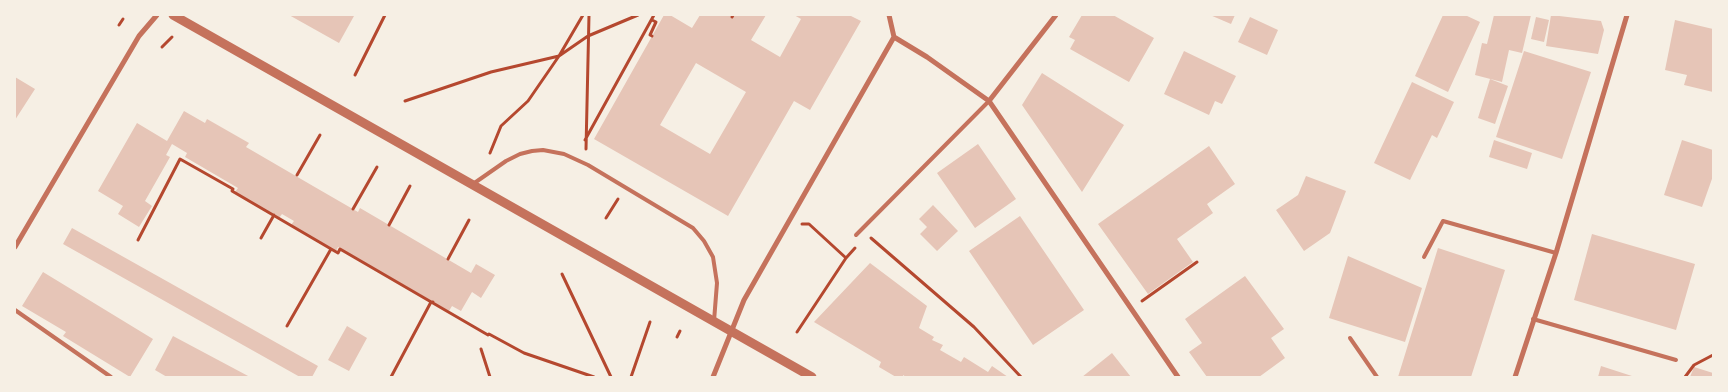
<!DOCTYPE html>
<style>
body{margin:0}
#map{position:relative;width:1728px;height:392px;overflow:hidden;background:#f6efe4;font-family:"Crimson Pro",serif}
canvas{display:block}
.frame{position:absolute;inset:0;border:16px solid #f6efe4;pointer-events:none}
</style>
<div id="map">
<canvas width="1728" height="392"></canvas>
<div class="frame"></div>
</div>
<script>
const g = document.querySelector('canvas').getContext('2d');
g.lineJoin = 'round';
function fill(path, color) { g.fillStyle = color; g.fill(path, 'evenodd'); }
const poly = rows => new Path2D(rows.map(r => 'M' + r).join(''));
function strokePath(path, color, width, dash) { g.strokeStyle = color; g.lineWidth = width; g.lineCap = dash ? 'butt' : 'round'; g.setLineDash(dash || []); g.stroke(path); }
const building = poly([
 [289,15,352,15,354,16,339,43],
 [664,15,670,15,692,28,700,15,766,15,751,40,780,57,801,19,794,15,849,15,861,21,810,110,794,101,728,216,594,139],
 [696,63,746,92,710,154,660,125],
 [1082,15,1113,15,1154,38,1129,82,1070,49,1075,40,1069,37],
 [1210,15,1235,15,1231,24],
 [1443,15,1465,15,1480,22,1448,92,1415,76],
 [1494,15,1531,15,1522,53,1509,50,1502,82,1475,75,1482,43,1487,44],
 [1551,15,1601,21,1604,30,1598,54,1546,46],
 [1250,17,1278,30,1267,55,1238,42],
 [1536,17,1549,20,1544,42,1531,39],
 [1675,20,1713,29,1713,92,1684,85,1687,75,1665,70],
 [1184,51,1236,76,1222,104,1215,101,1209,115,1164,94],
 [1524,51,1591,72,1562,159,1496,137],
 [1042,73,1124,125,1082,192,1022,105],
 [15,77,35,89,15,120],
 [1490,79,1508,86,1495,124,1478,118],
 [1412,82,1454,102,1437,138,1432,135,1410,180,1374,163],
 [184,111,205,123,207,119,249,143,246,147,313,186,358,212,360,208,471,273,476,264,495,275,481,298,472,292,461,311,452,306,449,311,338,247,336,251,291,225,294,221,282,214,279,218,235,192,238,188,185,157,187,153,172,144,166,155,170,157,145,201,152,206,139,227,118,214,123,206,98,191,137,123,167,141],
 [1494,140,1532,153,1527,169,1489,157],
 [1682,140,1713,150,1713,176,1702,207,1664,195],
 [978,144,1016,199,975,228,937,173],
 [1209,146,1235,184,1207,204,1213,213,1177,239,1193,262,1148,294,1098,224],
 [1306,176,1346,191,1330,233,1304,251,1276,210,1298,195],
 [933,205,958,231,937,251,920,234,927,227,919,219],
 [1020,216,1084,310,1033,345,969,251],
 [72,228,318,366,312,377,300,377,63,244],
 [1592,234,1695,264,1676,330,1574,300],
 [1438,248,1505,270,1471,377,1398,377],
 [1348,256,1422,288,1405,342,1329,318],
 [870,263,927,306,919,328,934,337,932,340,943,345,940,350,961,362,964,357,988,372,992,366,1008,377,906,377,903,375,903,377,896,377,879,367,881,362,814,322],
 [43,272,153,339,130,377,63,336,66,332,22,306],
 [1245,276,1284,329,1271,338,1285,358,1259,377,1207,377,1189,352,1202,343,1185,319],
 [347,326,367,338,349,371,328,360],
 [173,336,250,377,167,377,155,370],
 [1112,353,1131,377,1082,377],
 [1601,366,1635,377,1598,377],
 [1694,367,1713,373,1713,377,1690,377]
]);
const path = poly([
 [732,17,733,15],
 [652,20,656,22,650,35,652,36],
 [119,25,123,19],
 [162,47,172,37],
 [355,75,385,15],
 [405,101,491,72,559,56,588,36,638,15],
 [585,140,654,15],
 [586,149,589,15],
 [490,153,501,126,528,101,559,56,583,15],
 [297,175,320,135],
 [353,209,377,167],
 [606,218,618,199],
 [802,224,809,224,846,258],
 [389,225,410,186],
 [261,238,274,215],
 [871,238,974,327,1021,377],
 [138,240,180,159,233,189,232,191,338,253,340,249,488,335],
 [448,259,469,220],
 [562,274,611,377],
 [1142,301,1197,262],
 [287,326,331,249],
 [797,332,846,258,855,248],
 [489,334,524,353,594,377],
 [677,337,680,331],
 [481,349,490,377],
 [391,377,431,302,433,302],
 [631,377,650,322],
 [1685,377,1694,365,1713,355]
]);
const service = poly([
 [473,184,506,161,520,154,532,151,543,150,564,154,588,165,693,228,704,241,713,257,717,283,714,321],
 [856,235,989,101],
 [1424,257,1443,221,1556,253],
 [15,310,111,377],
 [1533,319,1676,360],
 [1350,338,1377,377]
]);
const minor = poly([
 [889,15,894,37,927,57,989,101,1178,377],
 [989,101,1056,15],
 [15,247,139,36,157,15],
 [713,377,744,300,894,37],
 [1515,377,1556,253,1627,15]
]);
const tertiary = poly([
 [173,15,812,377]
]);
fill(building, '#e6c5b7');
strokePath(path, '#b5482f', 3);
strokePath(service, '#c5725c', 4);
strokePath(minor, '#c5725c', 5);
strokePath(tertiary, '#c5725c', 9);
</script>
